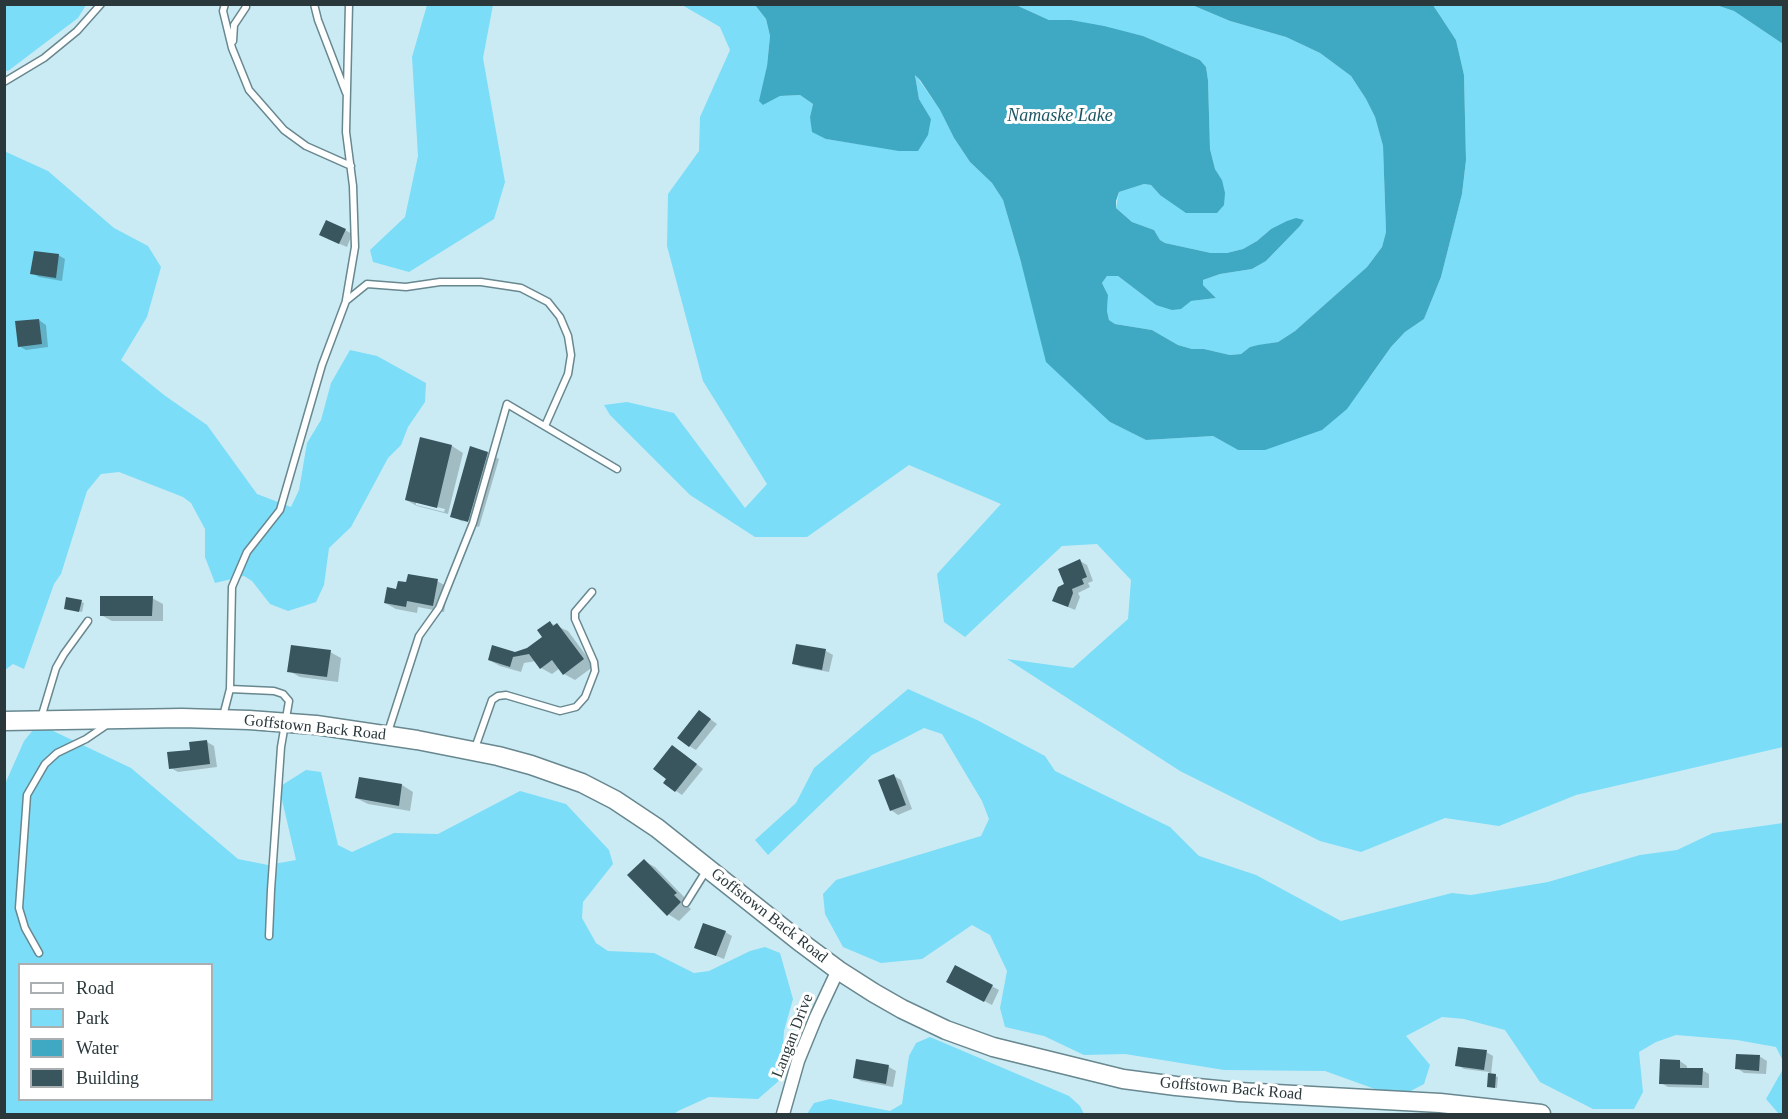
<!DOCTYPE html>
<style>
body{margin:0}
#map{position:relative;width:1788px;height:1119px;overflow:hidden;background:#caebf4;font-family:Georgia,serif}
canvas{display:block}
.frame{position:absolute;inset:0;border:6px solid #2a373b;pointer-events:none}
.legend{position:absolute;left:18px;top:963px;width:195px;height:138px;box-sizing:border-box;background:#fff;border:2px solid #aaafb1;margin:0;padding:8px 10px;list-style:none;font-size:18px;color:#2a373b}
.legend li{display:flex;align-items:center;gap:12px;height:30px}
.legend b{width:30px;border:2px solid #aaafb1}
</style>
<div id="map">
<canvas width="1788" height="1119"></canvas>
<div class="frame"></div>
<ul class="legend">
<li><b style="height:8px;background:#fff"></b>Road</li>
<li><b style="height:16px;background:#7bddf7"></b>Park</li>
<li><b style="height:16px;background:#3fa9c3"></b>Water</li>
<li><b style="height:16px;background:#39565e"></b>Building</li>
</ul>
</div>
<script>
const g = document.querySelector('canvas').getContext('2d');
g.lineJoin = 'round';
function fill(path, color) { g.fillStyle = color; g.fill(path, 'evenodd'); }
const poly = rows => new Path2D(rows.map(r => 'M' + r).join(''));
function strokePath(path, color, width, dash) { g.strokeStyle = color; g.lineWidth = width; g.lineCap = dash ? 'butt' : 'round'; g.setLineDash(dash || []); g.stroke(path); }
function label(font, color, halo, rows, align = 'center') {
  g.font = font + ' Georgia,serif'; g.lineWidth = 6; g.setLineDash([]); g.textBaseline = 'middle'; g.strokeStyle = halo; g.fillStyle = color; for (const [text, x, y, turn = 0] of rows) {
    g.save(); g.translate(x, y); g.rotate((+turn || 0) * Math.PI / 180); g.textAlign = isNaN(turn) ? turn : align; if (halo) g.strokeText(text, 0, 0); g.fillText(text, 0, 0); g.restore();
  }
}
const green = poly([
 [4,5,5,4,86,5,78,18,8,71,4,70],
 [427,5,493,5,483,58,505,182,494,219,409,272,373,262,370,250,405,217,418,156,412,57],
 [682,5,755,5,766,19,770,36,763,105,780,96,800,95,813,104,810,117,826,139,858,144,931,119,919,99,915,74,940,110,954,138,970,162,992,183,1003,200,1021,262,1110,422,1146,440,1213,436,1238,450,1370,377,1391,347,1405,332,1424,319,1441,277,1462,194,1466,160,1464,75,1456,40,1433,5,1716,5,1734,11,1783,44,1783,747,1576,795,1499,826,1445,818,1361,852,1320,841,1180,771,1007,659,1073,668,1128,619,1131,580,1097,544,1062,546,965,637,944,622,937,574,1001,504,909,465,807,537,755,537,690,495,610,415,604,405,627,402,674,413,745,508,767,484,703,381,667,246,668,194,699,151,700,117,730,50,720,27],
 [1016,5,1192,5,1230,21,1286,37,1320,53,1351,76,1366,99,1375,117,1383,146,1386,232,1382,247,1367,267,1295,331,1278,342,1250,347,1241,354,1230,355,1204,349,1192,349,1178,345,1152,330,1115,324,1109,320,1107,311,1108,295,1102,283,1107,276,1118,276,1156,305,1216,298,1203,285,1203,280,1220,274,1252,269,1266,261,1300,226,1304,220,1271,229,1257,241,1243,249,1227,253,1211,253,1165,243,1160,240,1154,230,1132,222,1116,208,1119,192,1144,184,1151,185,1160,195,1222,180,1215,169,1210,149,1208,80,1206,67,1200,60,1143,36,1071,20,1049,20],
 [4,151,48,171,114,228,148,246,161,267,147,317,121,360,164,395,207,425,257,494,291,507,299,490,307,443,321,420,331,383,350,350,377,356,426,383,425,402,408,427,401,445,388,458,351,527,329,548,324,585,316,602,288,611,270,604,252,581,244,576,215,583,205,557,205,529,191,503,183,497,119,472,101,474,87,491,61,574,54,584,24,669,13,664,5,670],
 [908,689,977,720,1045,756,1055,771,1170,827,1199,856,1256,875,1341,921,1452,893,1471,895,1548,882,1640,855,1677,850,1713,833,1783,823,1783,1061,1776,1047,1737,1040,1676,1035,1656,1042,1639,1052,1643,1092,1634,1109,1593,1109,1540,1082,1505,1030,1464,1019,1442,1017,1406,1036,1430,1065,1424,1084,1407,1093,1386,1093,1325,1071,1224,1070,1125,1054,1084,1055,1044,1036,1005,1027,1000,1008,1007,971,990,935,972,925,922,959,881,963,843,947,825,914,823,894,836,880,981,836,989,819,982,801,942,734,924,728,872,755,768,855,755,840,796,803,814,768],
 [49,729,131,768,238,859,268,865,296,860,279,787,306,770,321,772,338,845,352,852,394,833,438,834,520,791,566,804,609,850,613,864,583,902,582,918,596,943,608,951,654,953,694,973,709,971,750,951,765,947,780,953,793,999,784,1031,781,1079,758,1099,709,1097,678,1111,674,1114,5,1114,5,784,24,741,33,730],
 [20,964,212,964,212,1100,20,1100],
 [930,1037,1069,1096,1080,1106,1084,1114,807,1114,814,1103,830,1099,890,1111,902,1104,909,1056,916,1043],
 [1783,1069,1783,1114,1779,1114,1766,1099]
]);
const water = poly([
 [755,5,1016,5,1049,20,1071,20,1104,26,1143,36,1200,60,1206,67,1208,80,1210,149,1215,169,1222,180,1225,193,1224,205,1217,213,1186,213,1160,195,1151,185,1144,184,1119,192,1116,201,1116,208,1132,222,1154,230,1160,240,1165,243,1211,253,1227,253,1243,249,1257,241,1271,229,1287,221,1296,218,1304,220,1300,226,1266,261,1252,269,1220,274,1203,280,1203,285,1216,298,1191,301,1181,309,1172,310,1156,305,1118,276,1107,276,1102,283,1108,295,1107,311,1109,320,1115,324,1152,330,1178,345,1192,349,1204,349,1230,355,1241,354,1250,347,1258,345,1278,342,1295,331,1367,267,1382,247,1386,232,1383,146,1375,117,1366,99,1351,76,1320,53,1286,37,1230,21,1192,5,1433,5,1456,40,1464,75,1466,160,1462,194,1441,277,1424,319,1405,332,1391,347,1347,409,1322,430,1265,450,1238,450,1213,436,1146,440,1110,422,1046,362,1021,262,1003,200,992,183,970,162,954,138,940,110,920,80,915,75,919,99,931,119,928,135,918,151,899,151,826,139,812,132,810,117,813,104,800,95,780,96,763,105,759,101,767,66,770,36,766,19],
 [1716,5,1783,5,1783,44,1734,11]
]);
const shadow = poly([
 [345,230,352,234,347,247,328,239],
 [58,255,65,259,62,281,39,277,32,273],
 [39,320,46,325,48,347,26,350,19,346],
 [421,439,452,446,463,453,448,514,417,506,406,500],
 [416,502,445,509,444,512,416,505],
 [471,448,488,453,499,459,479,527,463,522,452,516],
 [462,518,476,522,475,525,462,522],
 [1080,561,1087,565,1093,581,1088,583,1090,587,1078,593,1080,597,1075,610,1061,604,1066,585],
 [437,581,448,587,444,612,418,607,417,613,396,609,385,603,397,590],
 [152,598,163,604,163,621,112,621,101,615],
 [81,602,84,603,82,612,65,608],
 [550,623,568,631,594,666,575,680,564,674,560,668,552,674,541,668,536,661,524,663,521,672,500,666,489,660,515,654,527,649,544,637],
 [826,651,833,655,829,672,801,667,794,663],
 [330,652,341,658,338,682,300,677,289,671],
 [706,716,717,724,696,750,689,746],
 [207,742,214,746,217,767,178,772,171,768,191,751],
 [680,751,703,769,682,795,676,791],
 [894,776,901,780,912,809,898,815,891,810],
 [360,778,402,785,413,792,410,811,368,804,356,798],
 [644,861,655,867,687,900,684,903,691,909,679,921,668,914],
 [725,932,732,936,724,959,696,948],
 [956,967,999,990,992,1005,948,982],
 [1486,1052,1493,1056,1491,1075,1498,1077,1497,1088,1488,1086,1489,1072,1464,1069,1457,1065],
 [1759,1056,1767,1061,1766,1074,1744,1073,1737,1068],
 [857,1061,889,1067,896,1071,893,1087,861,1081,854,1077],
 [1680,1061,1687,1066,1687,1070,1702,1070,1709,1074,1709,1088,1668,1087,1661,1083]
]);
const building = poly([
 [326,220,346,229,339,244,319,235],
 [34,251,59,254,56,278,30,274],
 [39,319,42,344,18,347,15,321],
 [420,437,452,445,437,508,405,500],
 [470,446,488,452,468,522,450,517],
 [1080,559,1087,577,1082,579,1084,584,1072,589,1073,593,1068,607,1052,601,1058,587,1064,584,1058,569],
 [408,574,438,579,433,606,407,601,406,607,384,603,387,587,396,589,398,581,406,582],
 [100,596,153,596,152,616,100,616],
 [66,597,82,600,79,612,64,609],
 [550,621,553,626,557,623,584,659,563,675,552,660,540,669,529,654,513,657,510,667,488,660,492,645,515,652,527,648,542,637,537,630],
 [796,644,826,649,822,670,792,664],
 [291,645,331,650,327,677,287,672],
 [699,710,711,719,689,747,677,738],
 [207,740,210,764,169,769,167,752,190,750,189,742],
 [672,745,697,764,675,792,663,783,666,779,653,769],
 [894,774,906,805,890,811,878,780],
 [359,777,402,784,399,806,355,798],
 [644,859,677,893,674,895,681,902,667,916,627,875],
 [703,923,726,931,716,956,694,948],
 [955,965,993,985,984,1002,946,982],
 [1458,1047,1487,1050,1484,1070,1455,1066],
 [1736,1054,1760,1055,1759,1071,1735,1069],
 [856,1059,889,1065,886,1084,853,1078],
 [1660,1059,1680,1060,1680,1068,1703,1068,1702,1085,1659,1084],
 [1488,1073,1496,1074,1495,1088,1487,1087]
]);
const lane = poly([
 [225,4,223,11,232,48,249,90,284,130,306,146,351,166],
 [314,4,318,20,346,93],
 [233,41,234,25,246,7,245,4],
 [4,82,44,58,77,31,101,4],
 [346,300,355,247,353,186,346,132,349,4],
 [230,689,232,587,247,552,280,510,322,365,346,301,367,284,406,287,440,282,481,282,521,288,548,302,560,317,568,336,571,355,568,374,545,426],
 [223,716,230,689,274,691,283,694,289,701,281,747,271,890,269,936],
 [41,718,56,668,64,654,88,621],
 [388,732,419,636,439,608,473,523,507,404,617,469],
 [475,748,492,700,498,696,506,695,560,711,576,707,585,697,595,671,594,662,575,619,575,612,592,592],
 [686,903,706,871],
 [39,953,25,928,19,908,27,795,45,764,57,753,86,739,108,724]
]);
const street = poly([
 [783,1114,798,1061,816,1017,838,970]
]);
const secondary = poly([
 [4,721,182,718,249,720,316,725,417,740,498,756,531,765,582,783,615,800,657,828,799,941,838,970,874,993,902,1009,946,1030,993,1047,1123,1079,1176,1086,1239,1092,1440,1103,1541,1114]
]);
const streetNames = [
 ["Goffstown Back Road",315,728,6],
 ["Goffstown Back Road",769,916,38],
 ["Langan Drive",793,1036,-69],
 ["Goffstown Back Road",1231,1089,5]
];
const waterNames = [
 ["Namaske Lake",1060,116]
];
fill(green, '#7bddf7');
fill(water, '#3fa9c3');
fill(shadow, '#0003');
fill(building, '#39565e');
strokePath(lane, '#68878f', 9);
strokePath(street, '#68878f', 15);
strokePath(secondary, '#68878f', 21);
strokePath(lane, '#fff', 6);
strokePath(street, '#fff', 12);
strokePath(secondary, '#fff', 18);
label('16px', '#2a373b', '#fff', streetNames);
label('italic 18px', '#1c5664', '#fff', waterNames);
</script>
